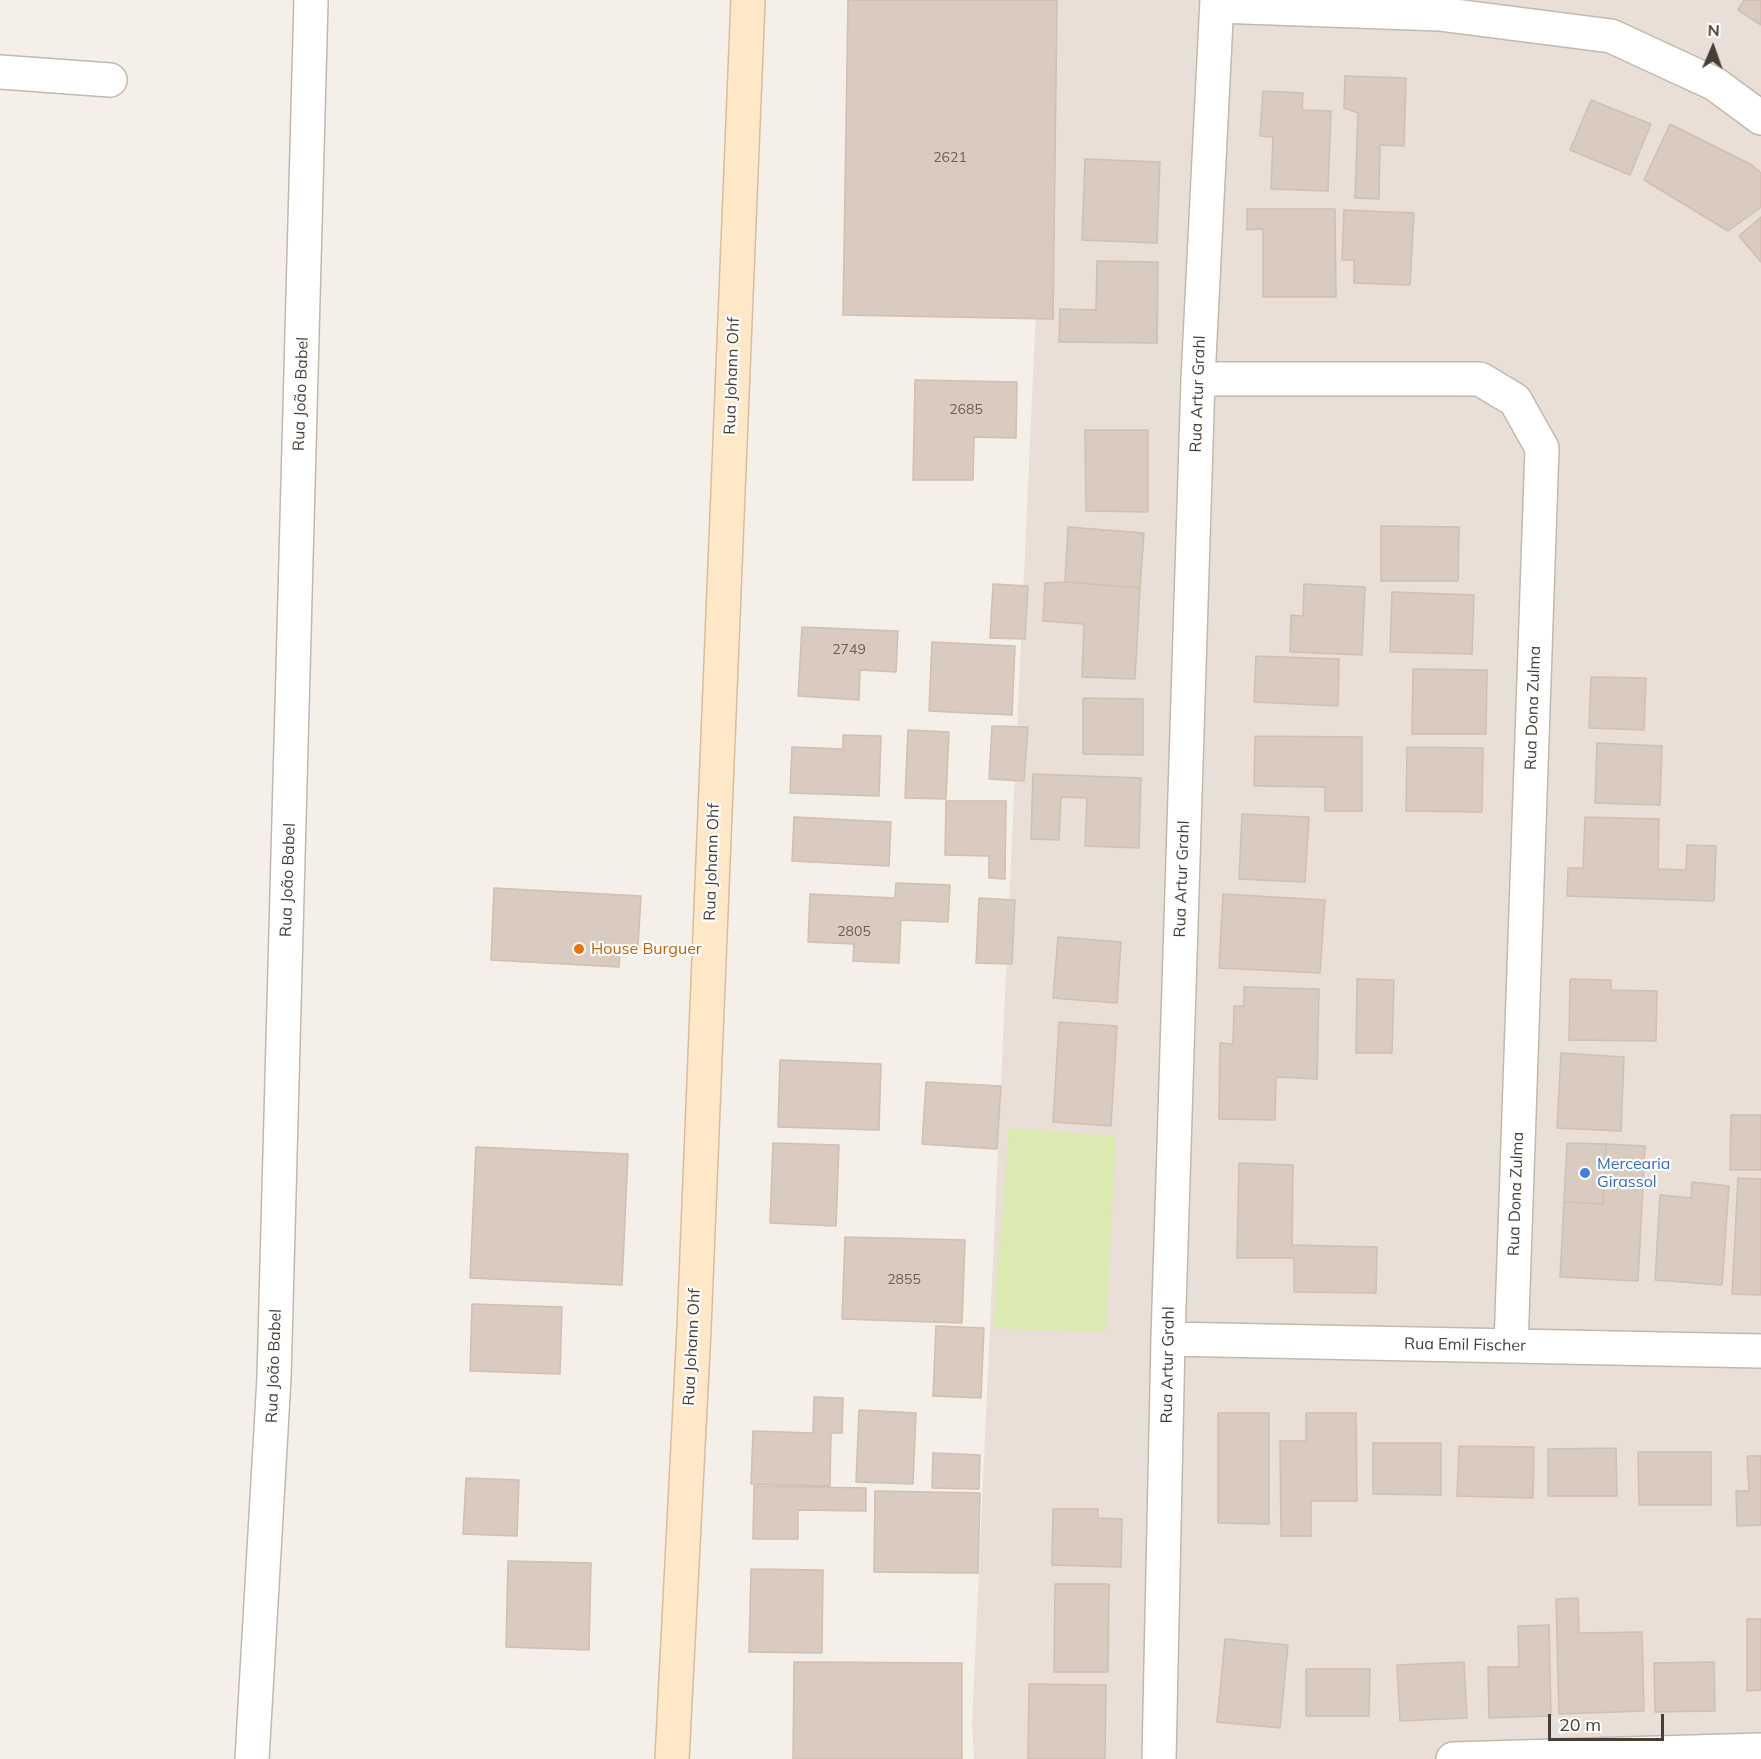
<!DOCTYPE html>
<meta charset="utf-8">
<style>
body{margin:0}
#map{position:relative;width:1761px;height:1759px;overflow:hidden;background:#f4efe8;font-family:Mulish,sans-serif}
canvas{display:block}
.north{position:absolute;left:1683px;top:18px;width:60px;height:60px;-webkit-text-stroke:4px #fff;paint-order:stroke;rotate:2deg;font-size:16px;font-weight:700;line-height:24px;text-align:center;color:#483e36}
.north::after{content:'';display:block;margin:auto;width:21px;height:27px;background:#483e36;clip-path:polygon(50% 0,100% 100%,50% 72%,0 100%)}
.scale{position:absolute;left:1548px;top:1714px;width:116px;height:27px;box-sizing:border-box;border:3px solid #483e36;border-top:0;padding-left:8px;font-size:18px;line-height:21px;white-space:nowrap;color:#483e36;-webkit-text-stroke:4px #fff;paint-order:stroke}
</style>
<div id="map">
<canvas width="1761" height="1759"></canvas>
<div class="north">N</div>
<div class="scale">20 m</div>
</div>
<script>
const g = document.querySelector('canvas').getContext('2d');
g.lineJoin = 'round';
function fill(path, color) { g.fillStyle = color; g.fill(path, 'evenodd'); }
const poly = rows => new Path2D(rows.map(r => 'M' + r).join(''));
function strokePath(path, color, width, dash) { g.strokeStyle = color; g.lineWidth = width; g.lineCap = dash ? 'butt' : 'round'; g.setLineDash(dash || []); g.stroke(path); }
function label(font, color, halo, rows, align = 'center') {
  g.font = font + ' Mulish,sans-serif'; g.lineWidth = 4.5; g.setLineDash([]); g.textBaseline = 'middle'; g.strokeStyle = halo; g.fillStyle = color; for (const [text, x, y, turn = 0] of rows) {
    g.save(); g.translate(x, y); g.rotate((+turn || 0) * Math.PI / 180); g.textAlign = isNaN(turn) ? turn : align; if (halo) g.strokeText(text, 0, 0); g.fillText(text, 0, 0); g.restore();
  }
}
const residential = poly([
 [1050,0,1761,0,1761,1759,974,1759,972,1724]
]);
const green = poly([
 [1009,1128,1116,1136,1106,1332,993,1328]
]);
const building = poly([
 [848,0,1057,0,1053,319,843,315,848,0],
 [1744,0,1761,0,1761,25,1738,10,1744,0],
 [1345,76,1406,78,1404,146,1380,145,1379,199,1355,198,1358,113,1344,108,1345,76],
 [1263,91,1303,93,1302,110,1331,111,1328,191,1271,189,1273,137,1260,136,1263,91],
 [1591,100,1651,124,1630,175,1570,150,1591,100],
 [1670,124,1752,165,1761,173,1761,207,1728,231,1644,180,1670,124],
 [1085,159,1160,162,1157,243,1082,240,1085,159],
 [1247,209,1335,209,1336,297,1263,297,1263,229,1247,230,1247,209],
 [1344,210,1414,213,1410,285,1354,283,1354,260,1342,260,1344,210],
 [1761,217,1761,262,1739,236,1761,217],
 [1097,261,1158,262,1157,343,1059,342,1060,309,1096,310,1097,261],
 [915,380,1017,382,1016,438,974,437,973,480,913,480,915,380],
 [1085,430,1148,430,1148,512,1086,511,1085,430],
 [1381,526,1459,527,1458,581,1381,581,1381,526],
 [1068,527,1144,533,1140,588,1065,582,1068,527],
 [1065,582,1140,588,1135,679,1082,677,1084,624,1043,621,1045,583,1065,582],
 [993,584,1028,586,1025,639,990,638,993,584],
 [1304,584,1365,587,1362,655,1290,652,1291,615,1303,616,1304,584],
 [1392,592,1474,595,1472,654,1390,652,1392,592],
 [802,627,898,631,896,672,860,670,859,700,798,696,802,627],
 [932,642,1015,646,1012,715,929,711,932,642],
 [1256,656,1339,659,1338,706,1254,702,1256,656],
 [1413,669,1487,670,1486,734,1412,734,1413,669],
 [1591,677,1646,678,1644,730,1589,728,1591,677],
 [1083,698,1143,699,1143,755,1083,754,1083,698],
 [992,726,1028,727,1024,781,989,779,992,726],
 [908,730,949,732,946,799,905,798,908,730],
 [843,735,881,736,879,796,790,793,792,747,843,749,843,735],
 [1255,736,1362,737,1362,811,1325,811,1325,787,1254,786,1255,736],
 [1597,743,1662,746,1660,805,1595,803,1597,743],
 [1407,747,1483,748,1482,812,1406,811,1407,747],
 [1033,774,1141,778,1139,848,1085,846,1087,798,1061,797,1059,840,1031,839,1033,774],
 [946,801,1006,801,1005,879,989,878,989,856,945,855,946,801],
 [1242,814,1309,817,1305,882,1239,879,1242,814],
 [794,817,891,822,889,866,792,861,794,817],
 [1585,817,1659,819,1658,869,1686,870,1687,845,1716,846,1714,901,1567,896,1568,868,1583,868,1585,817],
 [896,883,950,885,948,922,901,920,899,963,853,961,854,944,808,942,810,894,895,898,896,883],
 [494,888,641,896,638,947,620,947,619,967,491,960,494,888],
 [1223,894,1325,900,1320,973,1219,968,1223,894],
 [979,898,1015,900,1012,964,976,963,979,898],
 [1058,937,1121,942,1117,1003,1053,998,1058,937],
 [1357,979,1394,980,1392,1053,1356,1053,1357,979],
 [1570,979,1611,980,1611,990,1657,991,1656,1041,1569,1040,1570,979],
 [1244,987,1319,989,1317,1079,1276,1077,1275,1120,1219,1119,1220,1043,1233,1044,1234,1006,1244,1006,1244,987],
 [1059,1022,1117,1026,1111,1126,1053,1122,1059,1022],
 [1561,1053,1624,1057,1621,1131,1557,1128,1561,1053],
 [780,1060,881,1064,879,1130,778,1127,780,1060],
 [926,1082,1001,1086,997,1149,922,1144,926,1082],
 [1731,1115,1761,1115,1761,1170,1730,1170,1731,1115],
 [773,1143,839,1145,836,1226,770,1223,773,1143],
 [1567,1143,1606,1144,1603,1204,1564,1202,1567,1143],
 [1606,1144,1645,1146,1638,1281,1560,1277,1564,1202,1603,1204,1606,1144],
 [476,1147,628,1154,622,1285,470,1278,476,1147],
 [1239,1163,1293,1165,1292,1245,1377,1247,1376,1293,1294,1292,1294,1258,1237,1258,1239,1163],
 [1738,1178,1761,1179,1761,1295,1732,1294,1738,1178],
 [1692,1182,1729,1186,1722,1285,1655,1280,1660,1195,1691,1198,1692,1182],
 [845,1237,965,1240,962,1323,842,1319,845,1237],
 [472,1304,562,1307,560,1374,470,1371,472,1304],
 [936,1326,984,1328,981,1398,933,1396,936,1326],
 [814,1397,843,1398,842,1433,831,1433,830,1486,751,1484,753,1431,813,1433,814,1397],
 [859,1410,916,1413,913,1484,856,1482,859,1410],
 [1218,1413,1269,1413,1269,1524,1218,1523,1218,1413],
 [1306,1413,1356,1413,1357,1501,1311,1501,1311,1536,1281,1536,1280,1441,1306,1441,1306,1413],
 [1373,1443,1441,1443,1441,1495,1373,1494,1373,1443],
 [1459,1446,1534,1447,1533,1498,1457,1496,1459,1446],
 [1616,1448,1617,1496,1548,1496,1548,1449,1616,1448],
 [1638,1452,1711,1452,1711,1505,1639,1505,1638,1452],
 [933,1453,980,1455,979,1489,932,1488,933,1453],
 [1747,1456,1761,1456,1761,1525,1737,1526,1736,1491,1749,1491,1747,1456],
 [466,1478,519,1480,517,1536,463,1534,466,1478],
 [754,1486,866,1488,866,1511,798,1510,798,1539,753,1539,754,1486],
 [875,1491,980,1493,978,1573,874,1572,875,1491],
 [1053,1509,1098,1509,1098,1518,1122,1519,1121,1567,1052,1565,1053,1509],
 [508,1561,591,1563,589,1650,506,1647,508,1561],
 [751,1569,823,1570,822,1653,749,1652,751,1569],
 [1055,1584,1109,1584,1108,1672,1054,1672,1055,1584],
 [1578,1598,1579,1633,1642,1632,1644,1711,1559,1714,1556,1599,1578,1598],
 [1747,1619,1761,1619,1761,1690,1747,1691,1747,1619],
 [1549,1625,1551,1716,1489,1718,1488,1667,1519,1667,1518,1626,1549,1625],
 [1225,1639,1288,1645,1280,1728,1217,1722,1225,1639],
 [794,1662,962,1663,962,1759,793,1759,794,1662],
 [1464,1662,1467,1718,1400,1721,1397,1665,1464,1662],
 [1714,1662,1715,1711,1655,1712,1654,1663,1714,1662],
 [1306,1669,1370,1669,1369,1716,1306,1716,1306,1669],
 [1029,1684,1106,1685,1105,1759,1028,1759,1029,1684]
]);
const minor = poly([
 [1217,6,1439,14,1611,36,1715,84,1761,118],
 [0,72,110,80],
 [1198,379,1480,379,1515,400,1542,448,1511,1346],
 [1168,1339,1761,1351],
 [252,1759,274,1378,311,0],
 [1159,1759,1168,1339,1198,379,1217,0],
 [1453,1759,1761,1750]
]);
const secondary = poly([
 [672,1759,694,1329,748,0]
]);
const markers = [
 [579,949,6,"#e8710a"],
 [1585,1173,6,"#3f7fe0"]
];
const numberNames = [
 ["2621",950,158],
 ["2685",966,410],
 ["2749",849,650],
 ["2805",854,932],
 ["2855",904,1280]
];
const streetNames = [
 ["Rua Johann Ohf",732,376,-88],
 ["Rua João Babel",301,394,-88],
 ["Rua Artur Grahl",1198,394,-88],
 ["Rua Dona Zulma",1533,708,-88],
 ["Rua Johann Ohf",712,862,-88],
 ["Rua Artur Grahl",1182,879,-88],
 ["Rua João Babel",288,880,-88],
 ["Rua Dona Zulma",1516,1194,-88],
 ["Rua Emil Fischer",1465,1345,1],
 ["Rua Johann Ohf",692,1347,-87],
 ["Rua Artur Grahl",1168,1365,-89],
 ["Rua João Babel",274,1366,-88]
];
const foodNames = [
 ["House Burguer",591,949]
];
const shopNames = [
 ["Mercearia",1597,1164],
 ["Girassol",1597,1182]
];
fill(residential, '#e9dfd6');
fill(green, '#daeab0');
fill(building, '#d9cbc0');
strokePath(building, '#d1bfb0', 1.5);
strokePath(minor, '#c3b8ad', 36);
strokePath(secondary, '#d9bd99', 36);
strokePath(minor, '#fff', 33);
strokePath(secondary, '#ffe8c7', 33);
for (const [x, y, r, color] of markers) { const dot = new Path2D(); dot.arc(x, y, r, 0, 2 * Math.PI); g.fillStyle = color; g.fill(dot); strokePath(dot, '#fff', 2); }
label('14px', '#6c6158', null, numberNames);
label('16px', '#483e36', '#fff', streetNames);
label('16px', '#c56008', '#fff', foodNames, 'left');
label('16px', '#366cbe', '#fff', shopNames, 'left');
</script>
